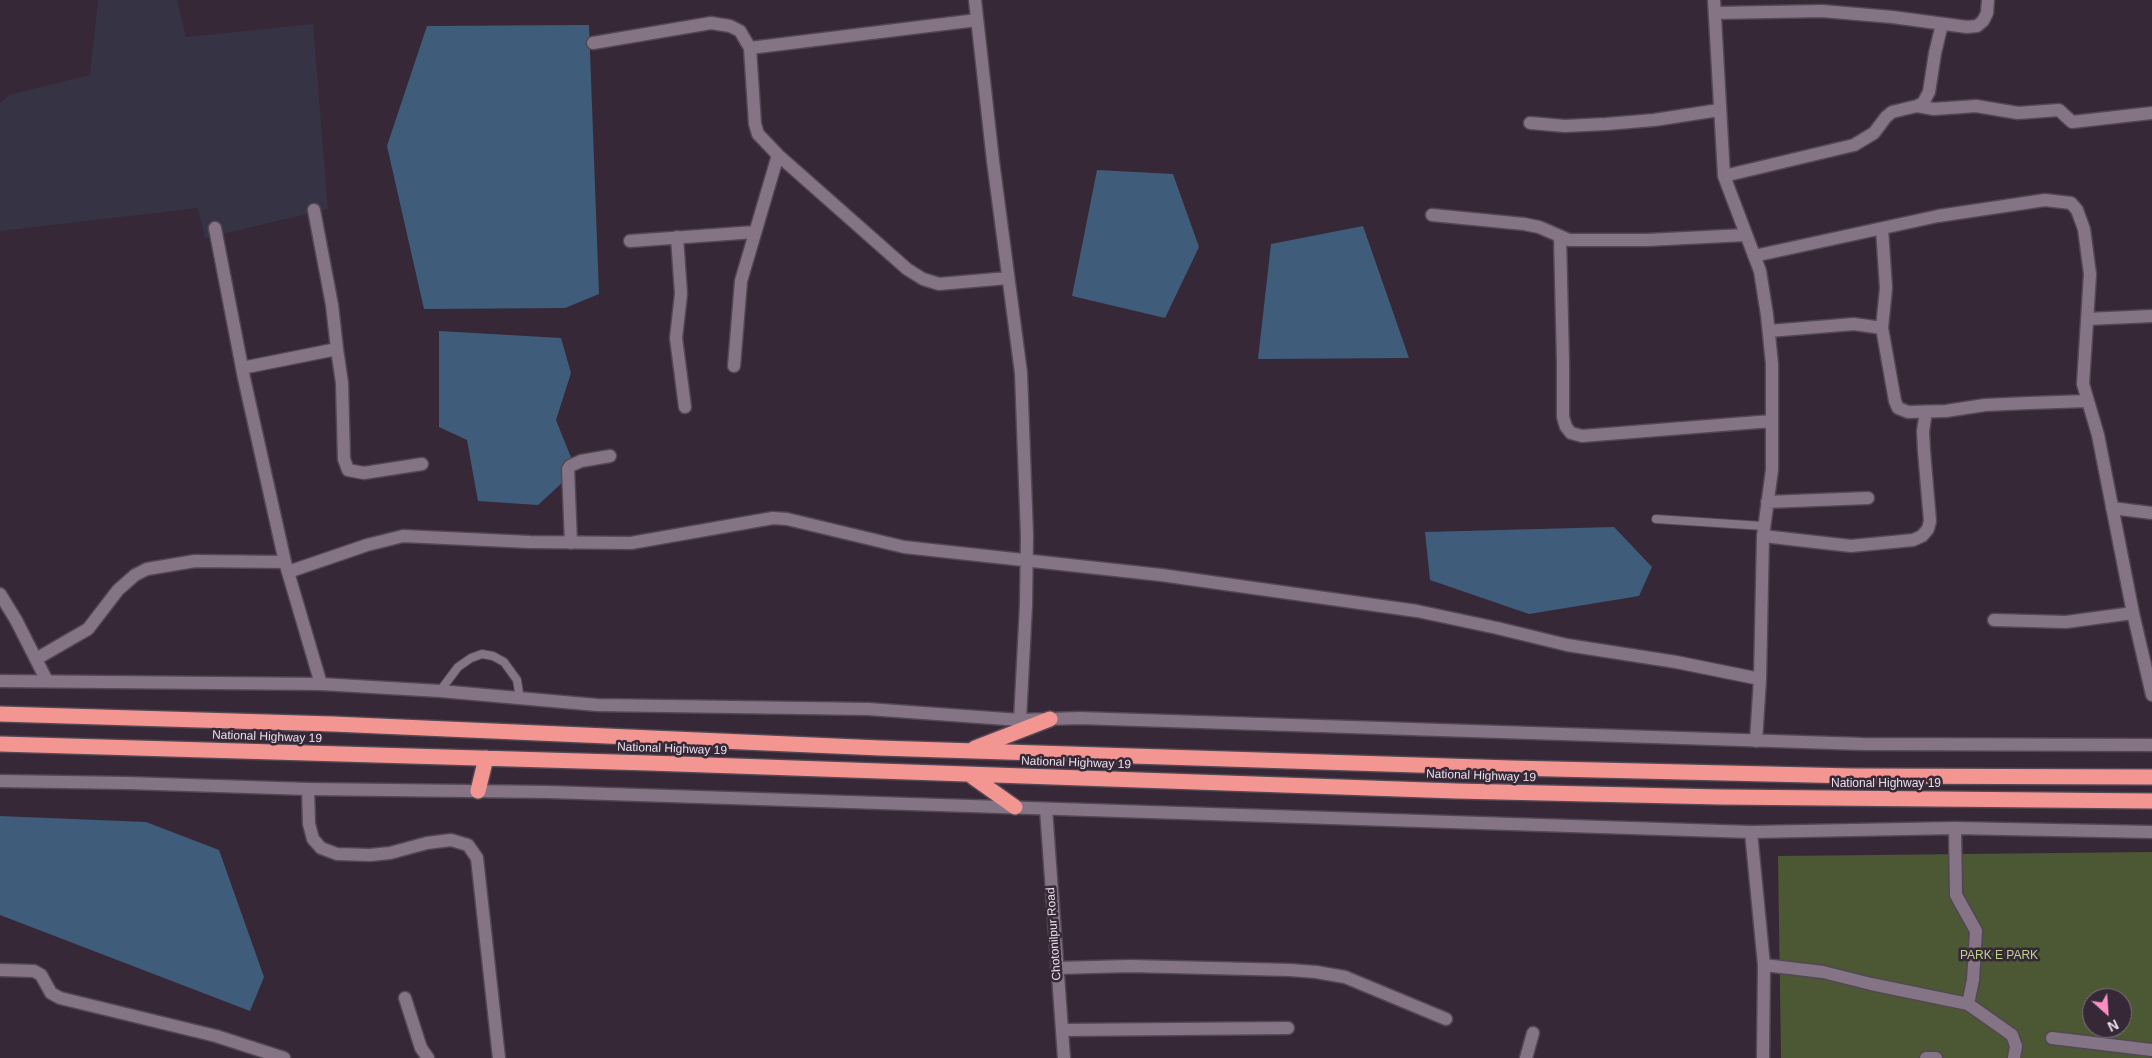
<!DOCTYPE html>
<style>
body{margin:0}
#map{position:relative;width:2152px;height:1058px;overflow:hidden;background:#362837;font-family:Helvetica,sans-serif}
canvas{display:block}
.north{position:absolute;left:2082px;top:988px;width:50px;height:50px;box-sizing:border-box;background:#362837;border:1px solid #7d717e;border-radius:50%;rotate:154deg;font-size:14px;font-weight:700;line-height:20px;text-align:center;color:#e8dfe9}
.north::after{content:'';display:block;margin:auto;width:18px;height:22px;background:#fb8fc3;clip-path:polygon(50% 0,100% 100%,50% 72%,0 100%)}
</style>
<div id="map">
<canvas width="2152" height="1058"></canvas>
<div class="north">N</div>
</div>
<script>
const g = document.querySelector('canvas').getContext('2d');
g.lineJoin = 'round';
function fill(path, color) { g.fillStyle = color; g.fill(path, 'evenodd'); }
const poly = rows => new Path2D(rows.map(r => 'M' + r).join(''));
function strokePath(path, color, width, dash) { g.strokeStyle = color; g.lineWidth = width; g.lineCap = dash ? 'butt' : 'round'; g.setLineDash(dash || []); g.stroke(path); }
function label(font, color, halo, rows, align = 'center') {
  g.font = font + ' Helvetica,sans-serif'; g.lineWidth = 5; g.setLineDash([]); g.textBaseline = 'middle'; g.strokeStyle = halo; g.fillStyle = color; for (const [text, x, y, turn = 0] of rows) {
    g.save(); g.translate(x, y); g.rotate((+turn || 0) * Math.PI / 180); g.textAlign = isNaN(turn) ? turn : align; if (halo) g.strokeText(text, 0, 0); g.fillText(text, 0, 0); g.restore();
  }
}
const industrial = poly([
 [98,0,177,0,186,37,313,24,328,209,205,238,198,208,0,231,0,103,9,95,90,75]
]);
const green = poly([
 [2152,852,2152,1058,1781,1058,1778,856],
 [2092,998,2122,998,2122,1028,2092,1028]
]);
const water = poly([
 [589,25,599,294,565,308,424,309,387,146,427,26],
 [1097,170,1173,174,1199,247,1165,318,1072,296],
 [1363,226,1409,358,1258,359,1271,244],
 [439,331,561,338,571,373,556,420,576,470,538,505,478,501,467,440,439,427],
 [1614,527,1652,567,1639,596,1529,614,1430,580,1425,532],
 [0,816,146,822,219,850,264,977,250,1011,0,915]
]);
const lane = poly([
 [1656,519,1763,526],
 [440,691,458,667,471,658,482,654,493,656,504,662,517,680,520,699]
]);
const street = poly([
 [975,0,993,161,1021,373,1027,536,1026,605,1020,720],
 [1714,0,1724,176,1760,271,1767,315,1772,364,1772,470,1763,536,1760,679,1756,741],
 [1715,13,1822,11,1892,17,1967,27,1977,26,1983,21,1987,13,1988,0],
 [593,43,711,23,730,26,740,31,750,48,755,124,758,134,778,155,907,269,923,279,939,284,1008,278],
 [750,48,977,20],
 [1917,106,1934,109,1976,106,2018,113,2059,110,2072,122,2152,113],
 [1530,123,1565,126,1606,124,1654,120,1719,110],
 [1724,176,1854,145,1874,133,1886,117,1892,112,1917,106,1923,103,1929,92,1935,53,1942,24],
 [1432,215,1524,224,1539,227,1569,240,1647,240,1745,235],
 [215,228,244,378,285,562,321,684],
 [1882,229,1886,288,1882,328],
 [677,237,681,294,676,338,685,407],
 [1560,237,1563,362,1563,417,1566,427,1571,433,1582,436,1772,421],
 [630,241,755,232],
 [1754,256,1938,216,2045,200,2071,203,2077,210,2084,229,2090,274,2083,384,2098,435,2133,613,2152,695],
 [2087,319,2152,316],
 [1769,331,1854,324,1882,328,1895,401,1898,408,1908,412,1946,411,1985,405,2029,403,2087,401],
 [337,349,342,383,344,459,348,470,364,473,422,464],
 [734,366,741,281,778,155],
 [242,368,337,349,332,305,314,210],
 [1767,502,1868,498],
 [2112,508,2152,513],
 [1763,536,1851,546,1913,540,1922,536,1928,529,1930,521,1924,451,1923,431,1926,412],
 [571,543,568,469,570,466,581,461,610,456],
 [288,572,367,545,403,536,530,542,631,543,773,518,787,519,904,547,1161,575,1417,611,1497,628,1567,645,1676,662,1760,679],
 [0,594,16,620,47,681],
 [1994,620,2066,622,2133,613],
 [36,659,88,629,118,590,135,575,147,569,195,561,285,562],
 [308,789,309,824,313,839,321,848,337,854,370,855,390,853,427,843,451,840,468,845,477,858,499,1058],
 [1046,809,1064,1058],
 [1955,828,1956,895,1976,931,1973,980,1968,1004,2012,1035,2016,1046,2014,1058],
 [1751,832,1764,965,1763,1058],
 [1764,965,1823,972,1871,984,1968,1004],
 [1057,968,1130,966,1290,970,1316,972,1345,977,1446,1019],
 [0,970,34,971,41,975,51,993,60,998,216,1036,284,1058],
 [405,998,421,1048,428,1058],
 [1062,1030,1288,1028],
 [2052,1038,2152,1050],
 [1526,1058,1533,1033],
 [1926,1058,1936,1058]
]);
const secondary = poly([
 [0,681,321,684,440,691,597,705,868,709,1020,720,1079,718,1863,744,2152,745],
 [0,781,127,783,308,789,549,792,1751,832,1955,828,2152,832]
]);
const highway = poly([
 [0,714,333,724,880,748,1511,768,1853,776,2152,777],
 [0,744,649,763,1456,791,1720,797,2152,801],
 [975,748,1050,719],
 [970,775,1015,807],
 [478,791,486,758]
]);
const streetNames = [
 ["National Highway 19",267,737,2],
 ["National Highway 19",672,749,2],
 ["National Highway 19",1076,763,2],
 ["National Highway 19",1481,776,2],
 ["National Highway 19",1886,784],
 ["Chotonilpur Road",1054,934,-94]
];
const parkNames = [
 ["PARK E PARK",1999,956]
];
fill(industrial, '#353344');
fill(green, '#4c5733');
fill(water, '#3f5d7a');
strokePath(lane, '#524753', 10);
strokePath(street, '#524753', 15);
strokePath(secondary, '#524753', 15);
strokePath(highway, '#524753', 18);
strokePath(lane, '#847485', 8);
strokePath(street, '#847485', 12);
strokePath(secondary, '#847485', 12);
strokePath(highway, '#f39691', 15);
label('12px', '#e8dfe9', '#362837', streetNames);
label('12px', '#bcd18f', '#362837', parkNames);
</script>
